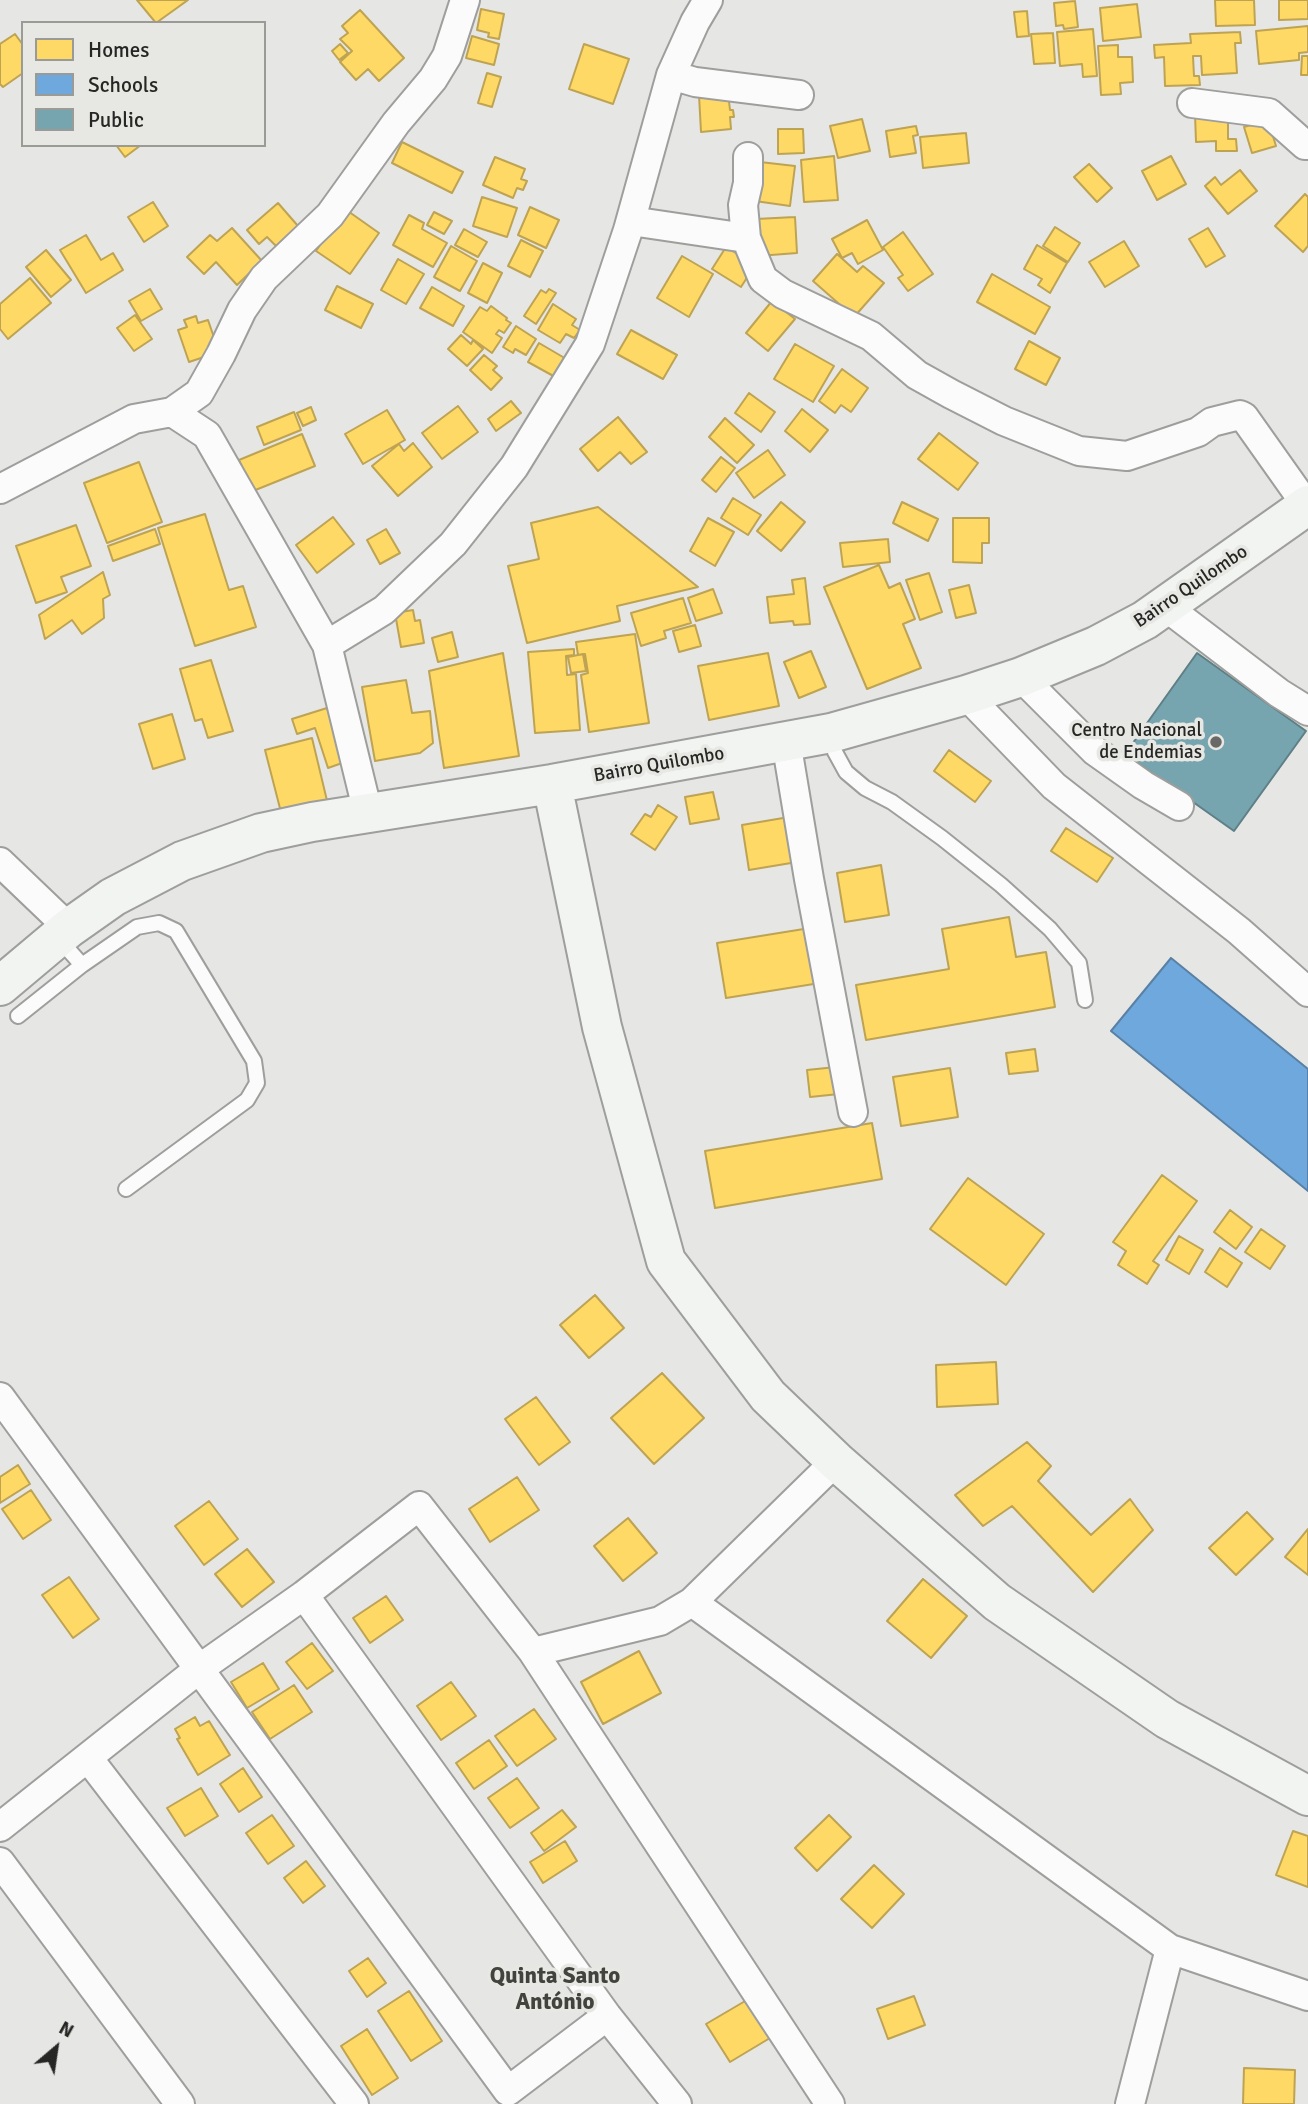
<!DOCTYPE html>
<meta charset="utf-8">
<style>
body{margin:0}
#map{position:relative;width:1308px;height:2104px;overflow:hidden;background:#e6e6e4;font-family:Signika,sans-serif}
canvas{display:block}
.legend{position:absolute;left:21px;top:21px;width:245px;height:126px;box-sizing:border-box;background:#e7e7e3;border:2px solid #9a9a97;margin:0;padding:9px 12px;list-style:none;font-size:21px;color:#262625}
.legend li{display:flex;align-items:center;gap:14px;height:35px}
.legend b{width:35px;border:2px solid #9a9a97}
.north{position:absolute;left:21px;top:2013px;width:70px;height:70px;-webkit-text-stroke:5px #e7e7e3;paint-order:stroke;rotate:29deg;font-size:19px;font-weight:700;line-height:28px;text-align:center;color:#262625}
.north::after{content:'';display:block;margin:auto;width:24px;height:32px;background:#262625;clip-path:polygon(50% 0,100% 100%,50% 72%,0 100%)}
</style>
<div id="map">
<canvas width="1308" height="2104"></canvas>
<ul class="legend">
<li><b style="height:19px;background:#ffd966"></b>Homes</li>
<li><b style="height:19px;background:#6fa8dc"></b>Schools</li>
<li><b style="height:19px;background:#76a5af"></b>Public</li>
</ul>
<div class="north">N</div>
</div>
<script>
const g = document.querySelector('canvas').getContext('2d');
g.lineJoin = 'round';
function fill(path, color) { g.fillStyle = color; g.fill(path, 'evenodd'); }
const poly = rows => new Path2D(rows.map(r => 'M' + r).join(''));
function strokePath(path, color, width, dash) { g.strokeStyle = color; g.lineWidth = width; g.lineCap = dash ? 'butt' : 'round'; g.setLineDash(dash || []); g.stroke(path); }
function label(font, color, halo, rows, align = 'center') {
  g.font = font + ' Signika,sans-serif'; g.lineWidth = 7; g.setLineDash([]); g.textBaseline = 'middle'; g.strokeStyle = halo; g.fillStyle = color; for (const [text, x, y, turn = 0] of rows) {
    g.save(); g.translate(x, y); g.rotate((+turn || 0) * Math.PI / 180); g.textAlign = isNaN(turn) ? turn : align; if (halo) g.strokeText(text, 0, 0); g.fillText(text, 0, 0); g.restore();
  }
}
const homes = poly([
 [137,0,188,0,156,23,137,0],
 [1215,0,1254,0,1255,25,1216,26,1215,0],
 [1279,0,1308,0,1308,19,1279,20,1279,0],
 [1075,1,1078,27,1064,29,1063,25,1056,26,1054,3,1075,1],
 [1137,4,1141,37,1103,41,1100,8,1137,4],
 [481,9,504,14,499,39,488,37,489,33,477,30,481,9],
 [360,10,404,58,379,81,368,69,356,80,340,62,352,51,340,39,348,33,342,26,360,10],
 [1027,11,1029,36,1017,37,1014,12,1027,11],
 [1308,26,1308,52,1299,53,1299,60,1259,64,1256,31,1308,26],
 [1093,29,1097,76,1083,77,1082,64,1060,66,1057,32,1093,29],
 [1240,32,1241,43,1235,43,1237,73,1202,75,1201,56,1193,56,1194,76,1199,76,1200,85,1165,86,1164,57,1155,58,1154,45,1191,43,1190,34,1240,32],
 [1053,33,1055,63,1034,64,1031,34,1053,33],
 [15,34,23,45,23,73,3,87,0,84,0,44,15,34],
 [472,36,499,44,494,65,466,58,472,36],
 [340,44,348,53,339,60,332,51,340,44],
 [584,44,629,59,613,104,569,89,584,44],
 [1118,45,1118,57,1132,57,1133,82,1120,83,1121,94,1101,95,1098,46,1118,45],
 [1302,56,1308,56,1308,75,1301,75,1302,56],
 [487,73,501,77,492,107,478,103,487,73],
 [728,93,730,110,733,110,734,117,730,117,731,129,701,132,699,95,728,93],
 [1195,114,1228,114,1228,139,1236,139,1237,151,1216,151,1216,141,1196,142,1195,114],
 [862,119,870,151,838,158,830,126,862,119],
 [1268,120,1276,146,1252,153,1244,127,1268,120],
 [916,126,918,135,913,136,916,153,890,157,886,131,916,126],
 [778,129,803,129,804,153,778,154,778,129],
 [966,133,969,163,923,168,920,137,966,133],
 [402,142,463,172,452,193,392,163,402,142],
 [116,145,141,145,125,157,116,145],
 [834,156,838,200,804,202,801,160,834,156],
 [1171,156,1186,184,1157,200,1142,171,1171,156],
 [495,157,525,169,521,179,527,181,523,190,517,188,513,198,483,185,495,157],
 [760,162,795,166,790,206,755,201,760,162],
 [1089,164,1112,188,1097,202,1074,177,1089,164],
 [1240,170,1257,191,1228,214,1205,186,1215,177,1221,185,1240,170],
 [1305,194,1308,197,1308,246,1303,252,1275,226,1305,194],
 [482,197,517,208,507,237,473,226,482,197],
 [153,202,168,226,144,242,128,217,153,202],
 [278,203,298,226,276,246,267,237,259,244,247,230,278,203],
 [530,207,559,220,546,248,518,235,530,207],
 [345,209,379,233,350,274,316,251,345,209],
 [434,212,452,221,444,234,427,225,434,212],
 [409,215,424,223,422,229,447,243,433,267,393,245,409,215],
 [795,217,797,253,758,256,756,219,795,217],
 [867,220,883,250,858,264,852,253,842,258,832,239,867,220],
 [1055,227,1080,243,1068,262,1043,246,1055,227],
 [232,228,262,261,237,285,216,262,204,274,187,257,210,235,217,241,232,228],
 [1208,228,1225,256,1206,267,1189,239,1208,228],
 [464,229,487,242,478,257,455,245,464,229],
 [903,232,933,274,908,291,898,278,903,275,883,247,903,232],
 [86,235,101,260,113,253,123,270,86,293,60,250,86,235],
 [521,240,543,251,530,277,508,266,521,240],
 [1124,241,1139,266,1105,287,1089,262,1124,241],
 [1037,245,1067,263,1050,293,1038,285,1042,279,1024,269,1037,245],
 [451,246,477,261,460,291,434,277,451,246],
 [726,247,755,265,741,287,712,269,726,247],
 [46,250,71,280,51,297,26,267,46,250],
 [837,254,857,272,863,266,884,283,854,317,813,281,837,254],
 [682,256,713,274,689,317,657,298,682,256],
 [398,259,424,274,406,304,381,290,398,259],
 [483,263,502,273,487,303,468,293,483,263],
 [992,274,1050,307,1035,334,977,302,992,274],
 [30,278,51,303,8,339,0,329,0,304,30,278],
 [337,286,373,304,361,328,325,310,337,286],
 [432,287,464,306,453,326,420,308,432,287],
 [150,289,162,309,141,321,129,301,150,289],
 [549,289,556,293,536,324,524,316,541,290,546,293,549,289],
 [772,301,795,319,768,351,746,333,772,301],
 [553,304,576,319,572,325,580,330,574,338,566,334,560,343,538,330,553,304],
 [491,306,507,318,506,320,511,323,504,333,499,330,496,334,502,338,492,353,463,332,480,307,487,311,491,306],
 [135,315,152,339,134,351,117,328,135,315],
 [196,316,198,323,208,320,219,352,189,362,178,330,187,327,184,320,196,316],
 [516,326,536,339,526,355,515,349,513,353,503,347,516,326],
 [631,330,677,355,663,379,617,354,631,330],
 [461,335,471,344,473,340,483,349,467,366,448,349,461,335],
 [1029,341,1060,358,1046,385,1015,369,1029,341],
 [539,343,568,360,557,378,528,362,539,343],
 [795,344,834,366,813,402,774,379,795,344],
 [484,355,497,366,493,370,502,378,491,390,470,370,484,355],
 [842,369,868,388,851,412,841,405,835,413,819,401,842,369],
 [749,393,775,412,761,432,735,413,749,393],
 [511,401,521,413,496,431,488,419,511,401],
 [458,406,478,432,442,459,422,433,458,406],
 [311,407,316,420,303,426,297,413,311,407],
 [802,409,828,430,810,452,785,431,802,409],
 [387,410,405,440,363,464,345,434,387,410],
 [294,412,301,430,264,445,257,427,294,412],
 [618,417,647,452,631,464,620,452,598,471,580,449,618,417],
 [725,418,754,445,737,463,709,437,725,418],
 [939,433,978,463,958,490,918,459,939,433],
 [302,434,315,466,253,491,239,460,302,434],
 [413,443,432,467,398,496,372,466,399,444,404,451,413,443],
 [768,450,785,475,754,498,736,473,768,450],
 [721,457,735,468,716,492,702,480,721,457],
 [139,462,162,522,107,543,84,483,139,462],
 [733,498,761,515,748,535,721,518,733,498],
 [781,502,805,522,781,551,757,531,781,502],
 [902,502,938,519,928,541,893,523,902,502],
 [598,507,698,587,617,606,620,621,527,643,508,566,539,559,531,523,598,507],
 [205,514,229,590,243,586,256,627,195,646,158,528,205,514],
 [333,517,354,544,317,573,296,545,333,517],
 [708,518,734,532,715,566,690,551,708,518],
 [953,518,989,518,989,543,982,543,982,563,953,562,953,518],
 [76,525,91,566,61,577,67,592,36,603,16,546,76,525],
 [155,529,160,544,113,561,108,546,155,529],
 [386,529,400,553,380,564,367,540,386,529],
 [888,539,890,562,843,567,840,543,888,539],
 [879,565,889,588,900,583,915,619,903,624,921,668,867,689,824,587,879,565],
 [103,572,110,595,103,599,104,618,82,634,72,620,45,639,39,615,103,572],
 [929,573,942,612,920,620,906,580,929,573],
 [805,578,810,624,794,625,793,621,770,623,767,597,794,594,792,580,805,578],
 [969,585,976,613,956,618,949,590,969,585],
 [713,589,722,613,696,621,688,598,713,589],
 [683,598,691,623,664,631,666,638,641,646,631,613,683,598],
 [413,610,415,621,420,620,424,643,401,647,395,613,413,610],
 [695,625,701,646,679,652,673,631,695,625],
 [452,632,458,657,438,662,432,638,452,632],
 [635,634,649,723,589,732,581,675,588,673,585,654,578,655,576,642,635,634],
 [574,649,574,655,566,656,567,675,576,674,580,730,535,733,528,652,574,649],
 [811,651,826,687,799,698,784,662,811,651],
 [503,653,519,756,444,768,429,671,503,653],
 [768,653,779,706,709,720,698,666,768,653],
 [583,654,586,671,571,673,568,657,583,654],
 [211,660,233,731,208,738,202,719,195,721,180,669,211,660],
 [406,680,412,713,430,711,433,743,420,753,375,761,362,687,406,680],
 [327,708,345,762,328,768,315,728,297,734,292,719,327,708],
 [172,714,185,759,153,769,139,724,172,714],
 [312,738,329,809,283,820,265,750,312,738],
 [949,750,991,781,975,802,934,771,949,750],
 [713,792,719,819,690,824,685,797,713,792],
 [658,805,677,817,655,850,631,834,645,814,651,817,658,805],
 [789,817,797,862,749,870,742,825,789,817],
 [1066,828,1113,858,1097,882,1051,851,1066,828],
 [881,865,889,915,845,922,837,873,881,865],
 [1009,917,1016,957,1046,952,1055,1007,866,1040,856,985,949,969,942,929,1009,917],
 [810,928,820,983,726,998,717,943,810,928],
 [1035,1049,1038,1071,1009,1074,1006,1053,1035,1049],
 [836,1067,839,1094,810,1097,807,1070,836,1067],
 [950,1068,958,1117,901,1126,893,1077,950,1068],
 [872,1123,882,1179,715,1208,705,1151,872,1123],
 [1162,1175,1197,1201,1153,1261,1159,1265,1147,1284,1118,1265,1126,1251,1113,1242,1162,1175],
 [968,1178,1044,1234,1006,1285,930,1229,968,1178],
 [1230,1210,1252,1227,1236,1249,1214,1232,1230,1210],
 [1261,1229,1285,1246,1270,1269,1245,1252,1261,1229],
 [1179,1236,1203,1250,1189,1274,1166,1260,1179,1236],
 [1220,1248,1242,1263,1227,1287,1205,1272,1220,1248],
 [595,1295,624,1328,589,1358,560,1325,595,1295],
 [996,1362,998,1404,937,1407,936,1365,996,1362],
 [662,1373,704,1418,654,1464,611,1418,662,1373],
 [536,1397,570,1442,539,1465,505,1419,536,1397],
 [1027,1442,1051,1466,1038,1481,1091,1535,1130,1499,1153,1530,1093,1592,1012,1506,983,1526,955,1495,1027,1442],
 [18,1465,30,1484,0,1503,0,1477,18,1465],
 [517,1477,539,1510,490,1542,469,1509,517,1477],
 [31,1490,51,1520,23,1539,2,1509,31,1490],
 [209,1501,238,1539,204,1565,175,1526,209,1501],
 [1247,1512,1273,1539,1236,1575,1209,1548,1247,1512],
 [628,1518,657,1553,623,1581,594,1546,628,1518],
 [1308,1529,1308,1575,1285,1557,1308,1529],
 [247,1549,274,1582,242,1607,215,1574,247,1549],
 [69,1577,99,1619,73,1638,42,1595,69,1577],
 [923,1579,967,1616,931,1658,887,1621,923,1579],
 [386,1596,403,1620,370,1643,353,1618,386,1596],
 [312,1643,333,1671,307,1689,286,1662,312,1643],
 [639,1651,661,1693,603,1724,581,1682,639,1651],
 [263,1663,279,1689,247,1708,231,1682,263,1663],
 [451,1682,476,1716,441,1740,417,1706,451,1682],
 [294,1685,312,1712,270,1739,252,1712,294,1685],
 [534,1709,556,1739,517,1766,495,1736,534,1709],
 [195,1717,200,1726,209,1721,230,1755,198,1775,177,1739,180,1738,175,1729,195,1717],
 [489,1740,507,1766,474,1789,456,1763,489,1740],
 [243,1768,262,1797,239,1812,220,1784,243,1768],
 [517,1778,539,1808,510,1828,488,1798,517,1778],
 [201,1788,218,1816,185,1836,167,1808,201,1788],
 [562,1810,576,1827,544,1851,531,1833,562,1810],
 [272,1815,294,1846,268,1864,246,1833,272,1815],
 [829,1815,851,1837,817,1871,795,1848,829,1815],
 [1293,1831,1308,1836,1308,1887,1276,1875,1293,1831],
 [565,1841,577,1861,543,1883,530,1862,565,1841],
 [306,1861,325,1886,303,1903,284,1878,306,1861],
 [874,1865,904,1894,872,1928,841,1899,874,1865],
 [368,1958,386,1983,367,1997,349,1971,368,1958],
 [409,1991,442,2041,411,2061,378,2011,409,1991],
 [914,1996,925,2025,888,2039,877,2009,914,1996],
 [752,1997,775,2035,730,2062,706,2024,752,1997],
 [367,2029,398,2078,372,2095,341,2046,367,2029],
 [1244,2068,1295,2070,1294,2104,1243,2104,1244,2068]
]);
const schools = poly([
 [1171,958,1308,1069,1308,1191,1111,1031,1171,958]
]);
const public = poly([
 [1197,653,1306,731,1234,831,1125,754,1197,653]
]);
const lane = poly([
 [831,735,835,752,846,772,865,788,892,802,942,838,1001,885,1050,929,1079,963,1085,1000],
 [58,938,82,965,137,927,159,923,176,931,254,1061,257,1083,247,1100,126,1189],
 [18,1016,82,965]
]);
const street = poly([
 [671,75,695,82,799,95],
 [1192,103,1269,113,1305,145,1308,145],
 [748,157,748,183,743,205,746,238,763,279,783,294,871,336,917,375,951,394,1004,421,1079,451,1127,456,1198,432,1212,422,1240,415,1244,417,1307,506],
 [631,221,746,238],
 [172,412,199,393,221,354,242,310,264,278,330,215,396,123,433,79,447,56,465,0],
 [0,489,134,419,172,412,207,435,327,645,368,813],
 [1165,606,1279,693,1308,711],
 [327,645,384,610,453,544,514,467,590,344,628,230,671,75,695,22,708,0],
 [1021,677,1095,751,1143,785,1179,806],
 [966,695,1054,786,1239,931,1308,992],
 [786,741,809,879,853,1112],
 [0,862,69,928],
 [0,1397,508,2091,607,2016],
 [304,1595,607,2016,677,2104],
 [692,1602,1170,1949,1130,2104],
 [533,1652,660,1621,692,1602,836,1461],
 [88,1758,354,2104],
 [0,1827,199,1669,304,1595,419,1506,533,1652,830,2104],
 [0,1862,180,2104],
 [1170,1949,1308,1996]
]);
const secondary = poly([
 [552,784,602,1027,666,1261,768,1396,836,1461,997,1602,1167,1719,1308,1796],
 [0,986,69,928,113,897,182,861,261,833,312,822,552,784,831,733,966,695,1021,677,1096,646,1145,620,1308,505]
]);
const markers = [
 [1216,742,7,"#696968"]
];
const streetNames = [
 ["Bairro Quilombo",1191,587,-34],
 ["Bairro Quilombo",659,765,-10]
];
const poiNames = [
 ["Centro Nacional",1202,731],
 ["de Endemias",1202,753]
];
const quarterNames = [
 ["Quinta Santo",555,1977],
 ["António",555,2003]
];
fill(homes, '#ffd966');
strokePath(homes, '#bea352', 2);
fill(schools, '#6fa8dc');
strokePath(schools, '#5981a5', 2);
fill(public, '#76a5af');
strokePath(public, '#5e7f86', 2);
strokePath(lane, '#9e9e9c', 18);
strokePath(street, '#9e9e9c', 32);
strokePath(secondary, '#9e9e9c', 42);
strokePath(lane, '#fbfbfb', 14);
strokePath(street, '#fbfbfb', 28);
strokePath(secondary, '#f1f4f1', 38);
for (const [x, y, r, color] of markers) { const dot = new Path2D(); dot.arc(x, y, r, 0, 2 * Math.PI); g.fillStyle = color; g.fill(dot); strokePath(dot, '#e7e7e3', 2.5); }
label('19px', '#262625', '#e7e7e3', streetNames);
label('19px', '#262625', '#e7e7e3', poiNames, 'right');
label('bold 23px', '#42423e', '#e7e7e3', quarterNames);
</script>
